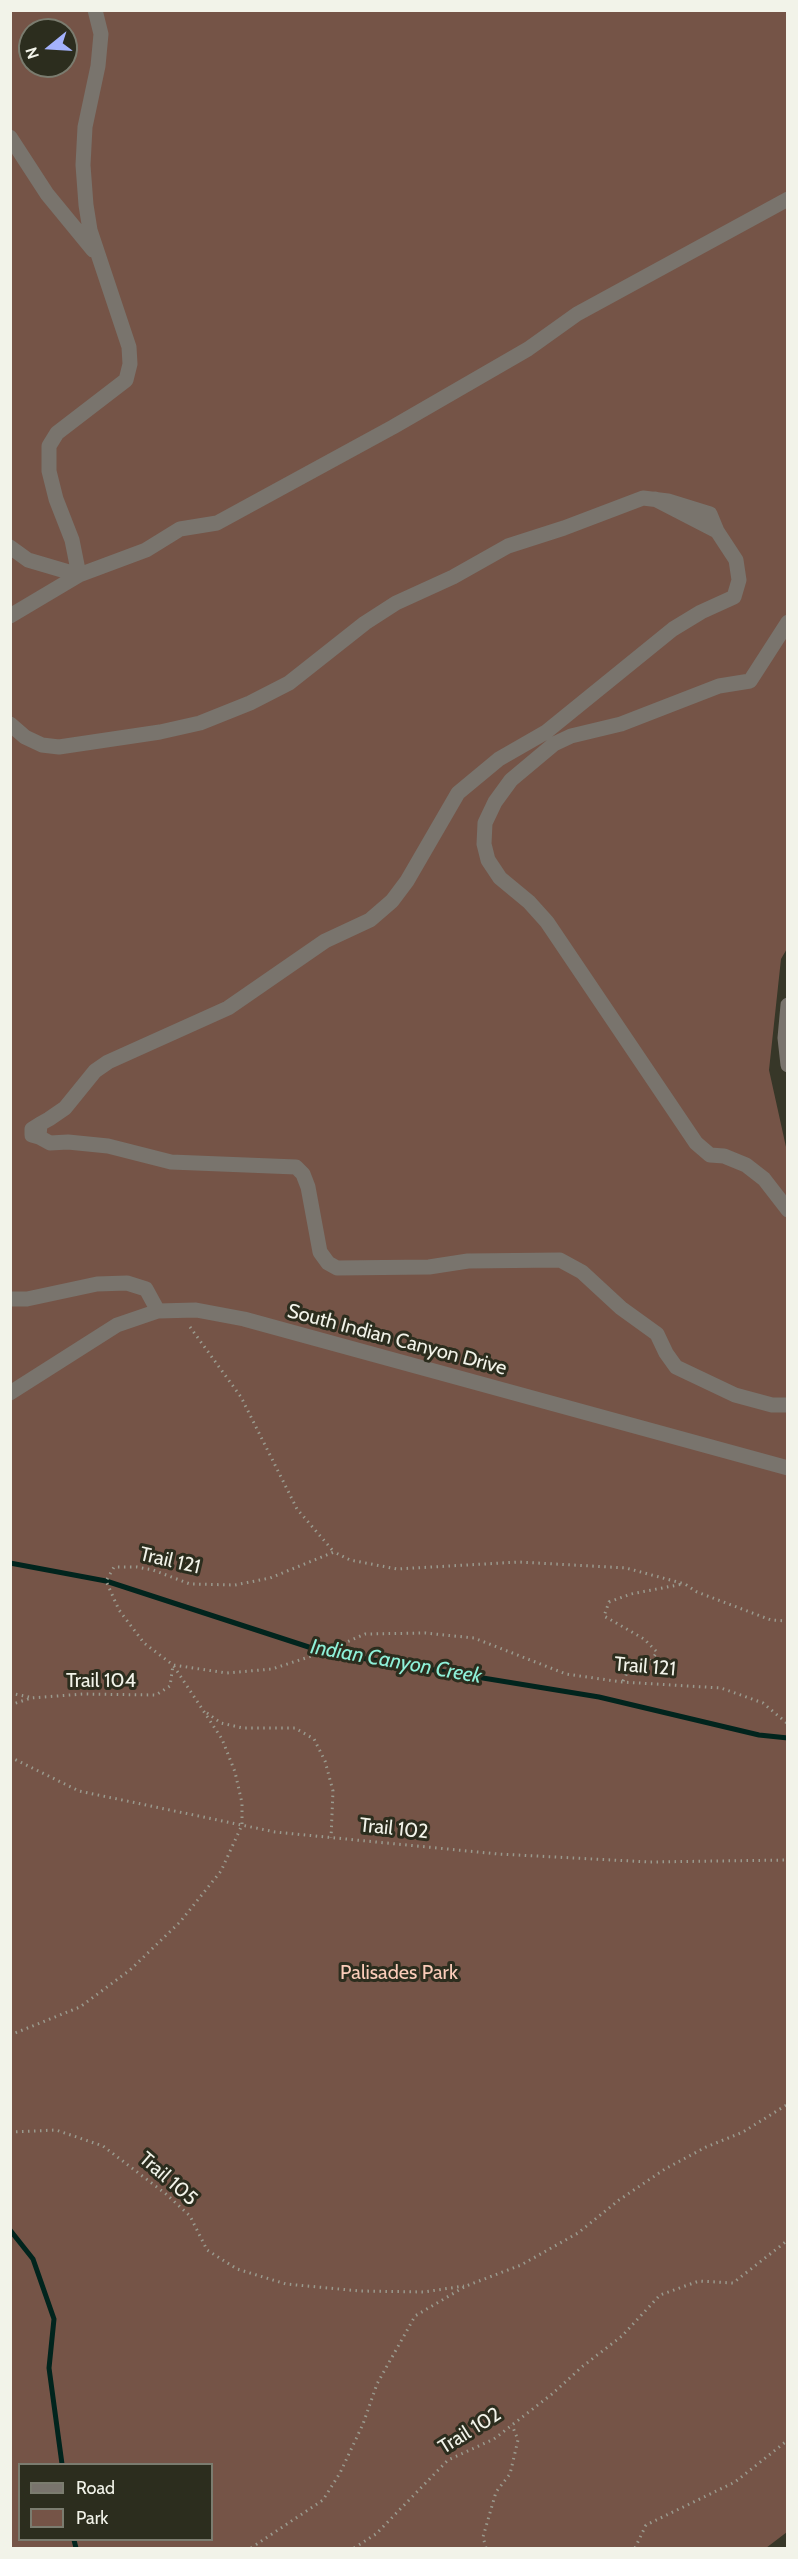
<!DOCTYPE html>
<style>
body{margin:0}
#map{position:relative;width:798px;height:2559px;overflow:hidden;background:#373728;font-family:Cabin,sans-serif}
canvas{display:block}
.frame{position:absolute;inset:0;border:12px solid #f2f3e9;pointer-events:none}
.legend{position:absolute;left:18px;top:2463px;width:195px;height:78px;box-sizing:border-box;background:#2c2d1e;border:2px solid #7b7c6f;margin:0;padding:8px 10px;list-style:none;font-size:18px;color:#f2f3e9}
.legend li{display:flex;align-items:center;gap:12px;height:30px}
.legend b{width:30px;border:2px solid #7b7c6f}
.north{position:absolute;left:18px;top:18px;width:60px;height:60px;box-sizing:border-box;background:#2c2d1e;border:2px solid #7b7c6f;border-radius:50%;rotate:252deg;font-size:16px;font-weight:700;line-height:24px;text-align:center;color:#f2f3e9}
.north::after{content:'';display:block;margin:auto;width:21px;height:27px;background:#a4b2fc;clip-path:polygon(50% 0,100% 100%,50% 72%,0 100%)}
</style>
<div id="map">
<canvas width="798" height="2559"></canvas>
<div class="frame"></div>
<ul class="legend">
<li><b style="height:8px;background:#79746d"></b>Road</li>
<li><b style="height:16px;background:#755447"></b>Park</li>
</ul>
<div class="north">N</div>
</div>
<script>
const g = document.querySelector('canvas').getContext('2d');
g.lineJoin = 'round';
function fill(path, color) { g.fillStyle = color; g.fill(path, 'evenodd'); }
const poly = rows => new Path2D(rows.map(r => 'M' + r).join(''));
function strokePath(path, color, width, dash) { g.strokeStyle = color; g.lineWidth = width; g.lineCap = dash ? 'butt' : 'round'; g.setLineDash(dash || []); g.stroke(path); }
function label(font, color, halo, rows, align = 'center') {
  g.font = font + ' Cabin,sans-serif'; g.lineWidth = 6; g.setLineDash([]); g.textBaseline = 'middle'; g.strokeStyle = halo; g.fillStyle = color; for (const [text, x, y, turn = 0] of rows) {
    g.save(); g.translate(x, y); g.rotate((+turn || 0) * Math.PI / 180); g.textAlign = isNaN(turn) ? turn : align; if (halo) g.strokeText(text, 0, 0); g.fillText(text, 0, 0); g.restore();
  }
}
const green = poly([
 [11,11,787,11,788,947,781,959,769,1070,788,1156,787,2532,766,2548,11,2548],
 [30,30,66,30,66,66,30,66],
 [20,2464,212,2464,212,2540,20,2540]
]);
const stream = poly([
 [10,1563,106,1581,324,1652,599,1697,759,1735,788,1738],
 [10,2230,33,2259,54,2319,49,2368,62,2464],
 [74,2540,76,2548]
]);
const path = poly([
 [190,1327,241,1397,297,1509,334,1552],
 [788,1621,771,1620,697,1592,685,1584,626,1568,519,1562,397,1569,350,1560,334,1552,270,1578,235,1585,190,1584,153,1570,137,1567,114,1567,106,1581,119,1610,144,1643,173,1665,227,1673,272,1669,324,1652,365,1634,425,1633,474,1638,566,1674,622,1682,721,1688,763,1703,788,1724],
 [623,1681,627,1673,650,1662,657,1652,644,1639,604,1616,609,1602,631,1594,683,1584],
 [10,1693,29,1697],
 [10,1705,31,1698,83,1694,156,1695,170,1686,173,1665],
 [207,1713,221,1723,243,1728,295,1728,314,1739,325,1761,333,1791,331,1838],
 [10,1757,79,1791,275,1832,498,1854,650,1862,788,1860],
 [10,2035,80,2007,130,1970,180,1922,221,1871,242,1825,242,1803,235,1772,222,1739,173,1665],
 [10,2132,56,2130,103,2146,166,2194,190,2216,207,2250,237,2269,286,2284,360,2291,424,2292,464,2286],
 [251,2548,323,2500,340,2473,363,2424,377,2384,415,2316,466,2286,521,2265,578,2233,619,2200,665,2169,706,2147,743,2132,788,2104],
 [354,2548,376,2534,448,2460,494,2439,552,2394,583,2366,622,2336,660,2295,699,2281,733,2283,788,2240],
 [486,2548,483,2537,496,2492,510,2474,518,2440,512,2425],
 [635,2548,646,2525,735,2482,788,2440]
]);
const minor = poly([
 [10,137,47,194,93,250],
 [10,547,28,560,79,575,146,550,180,529,217,523,393,427,528,349,577,314,788,199],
 [10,616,79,575,72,540,56,499,49,471,49,446,57,433,126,380,130,364,129,347,90,230,86,205,83,165,85,127,98,66,101,34,95,10],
 [788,622,750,681,719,686,621,724,571,736,554,744,511,780,495,802,485,823,484,844,488,860,500,878,529,902,547,922,696,1143,710,1155,724,1156,746,1165,764,1179,788,1210],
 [10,724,25,737,42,745,59,747,160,732,200,723,250,703,289,683,365,623,396,603,453,577,508,546,564,528,643,498,668,501,710,514,717,531,655,499],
 [788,1005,785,1038,788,1065],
 [40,1124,39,1137,32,1135,32,1129,40,1124,49,1119,65,1108,95,1071,108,1062,228,1008,325,941,370,920,392,901,407,881,458,793,499,759,546,732,673,629,701,612,734,597,739,580,736,560,717,531],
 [39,1137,50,1143,68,1142,108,1146,171,1162,296,1167,303,1174,308,1187,320,1252,328,1263,337,1268,429,1267,468,1261,560,1260,582,1272,621,1308,657,1334,666,1353,676,1367,735,1395,772,1405,788,1405],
 [10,1299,27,1299,97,1284,127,1283,146,1289,158,1311],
 [10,1393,117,1325,158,1311,196,1310,244,1319,788,1468]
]);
const streetNames = [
 ["South Indian Canyon Drive",397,1340,15],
 ["Trail 121",170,1561,13],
 ["Trail 121",645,1667,5],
 ["Trail 104",101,1681],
 ["Trail 102",394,1829,6],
 ["Trail 105",168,2179,41],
 ["Trail 102",470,2431,-32]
];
const parkNames = [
 ["Palisades Park",399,1973]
];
const waterNames = [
 ["Indian Canyon Creek",396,1662,10]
];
fill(green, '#755447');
strokePath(stream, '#01241d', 5);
strokePath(path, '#9a9a8e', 3, [1.5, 4.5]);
strokePath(minor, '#79746d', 15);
label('20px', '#f2f3e9', '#2c2d1e', streetNames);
label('20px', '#fbccb9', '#2c2d1e', parkNames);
label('italic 21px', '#8ef1d9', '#2c2d1e', waterNames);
</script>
